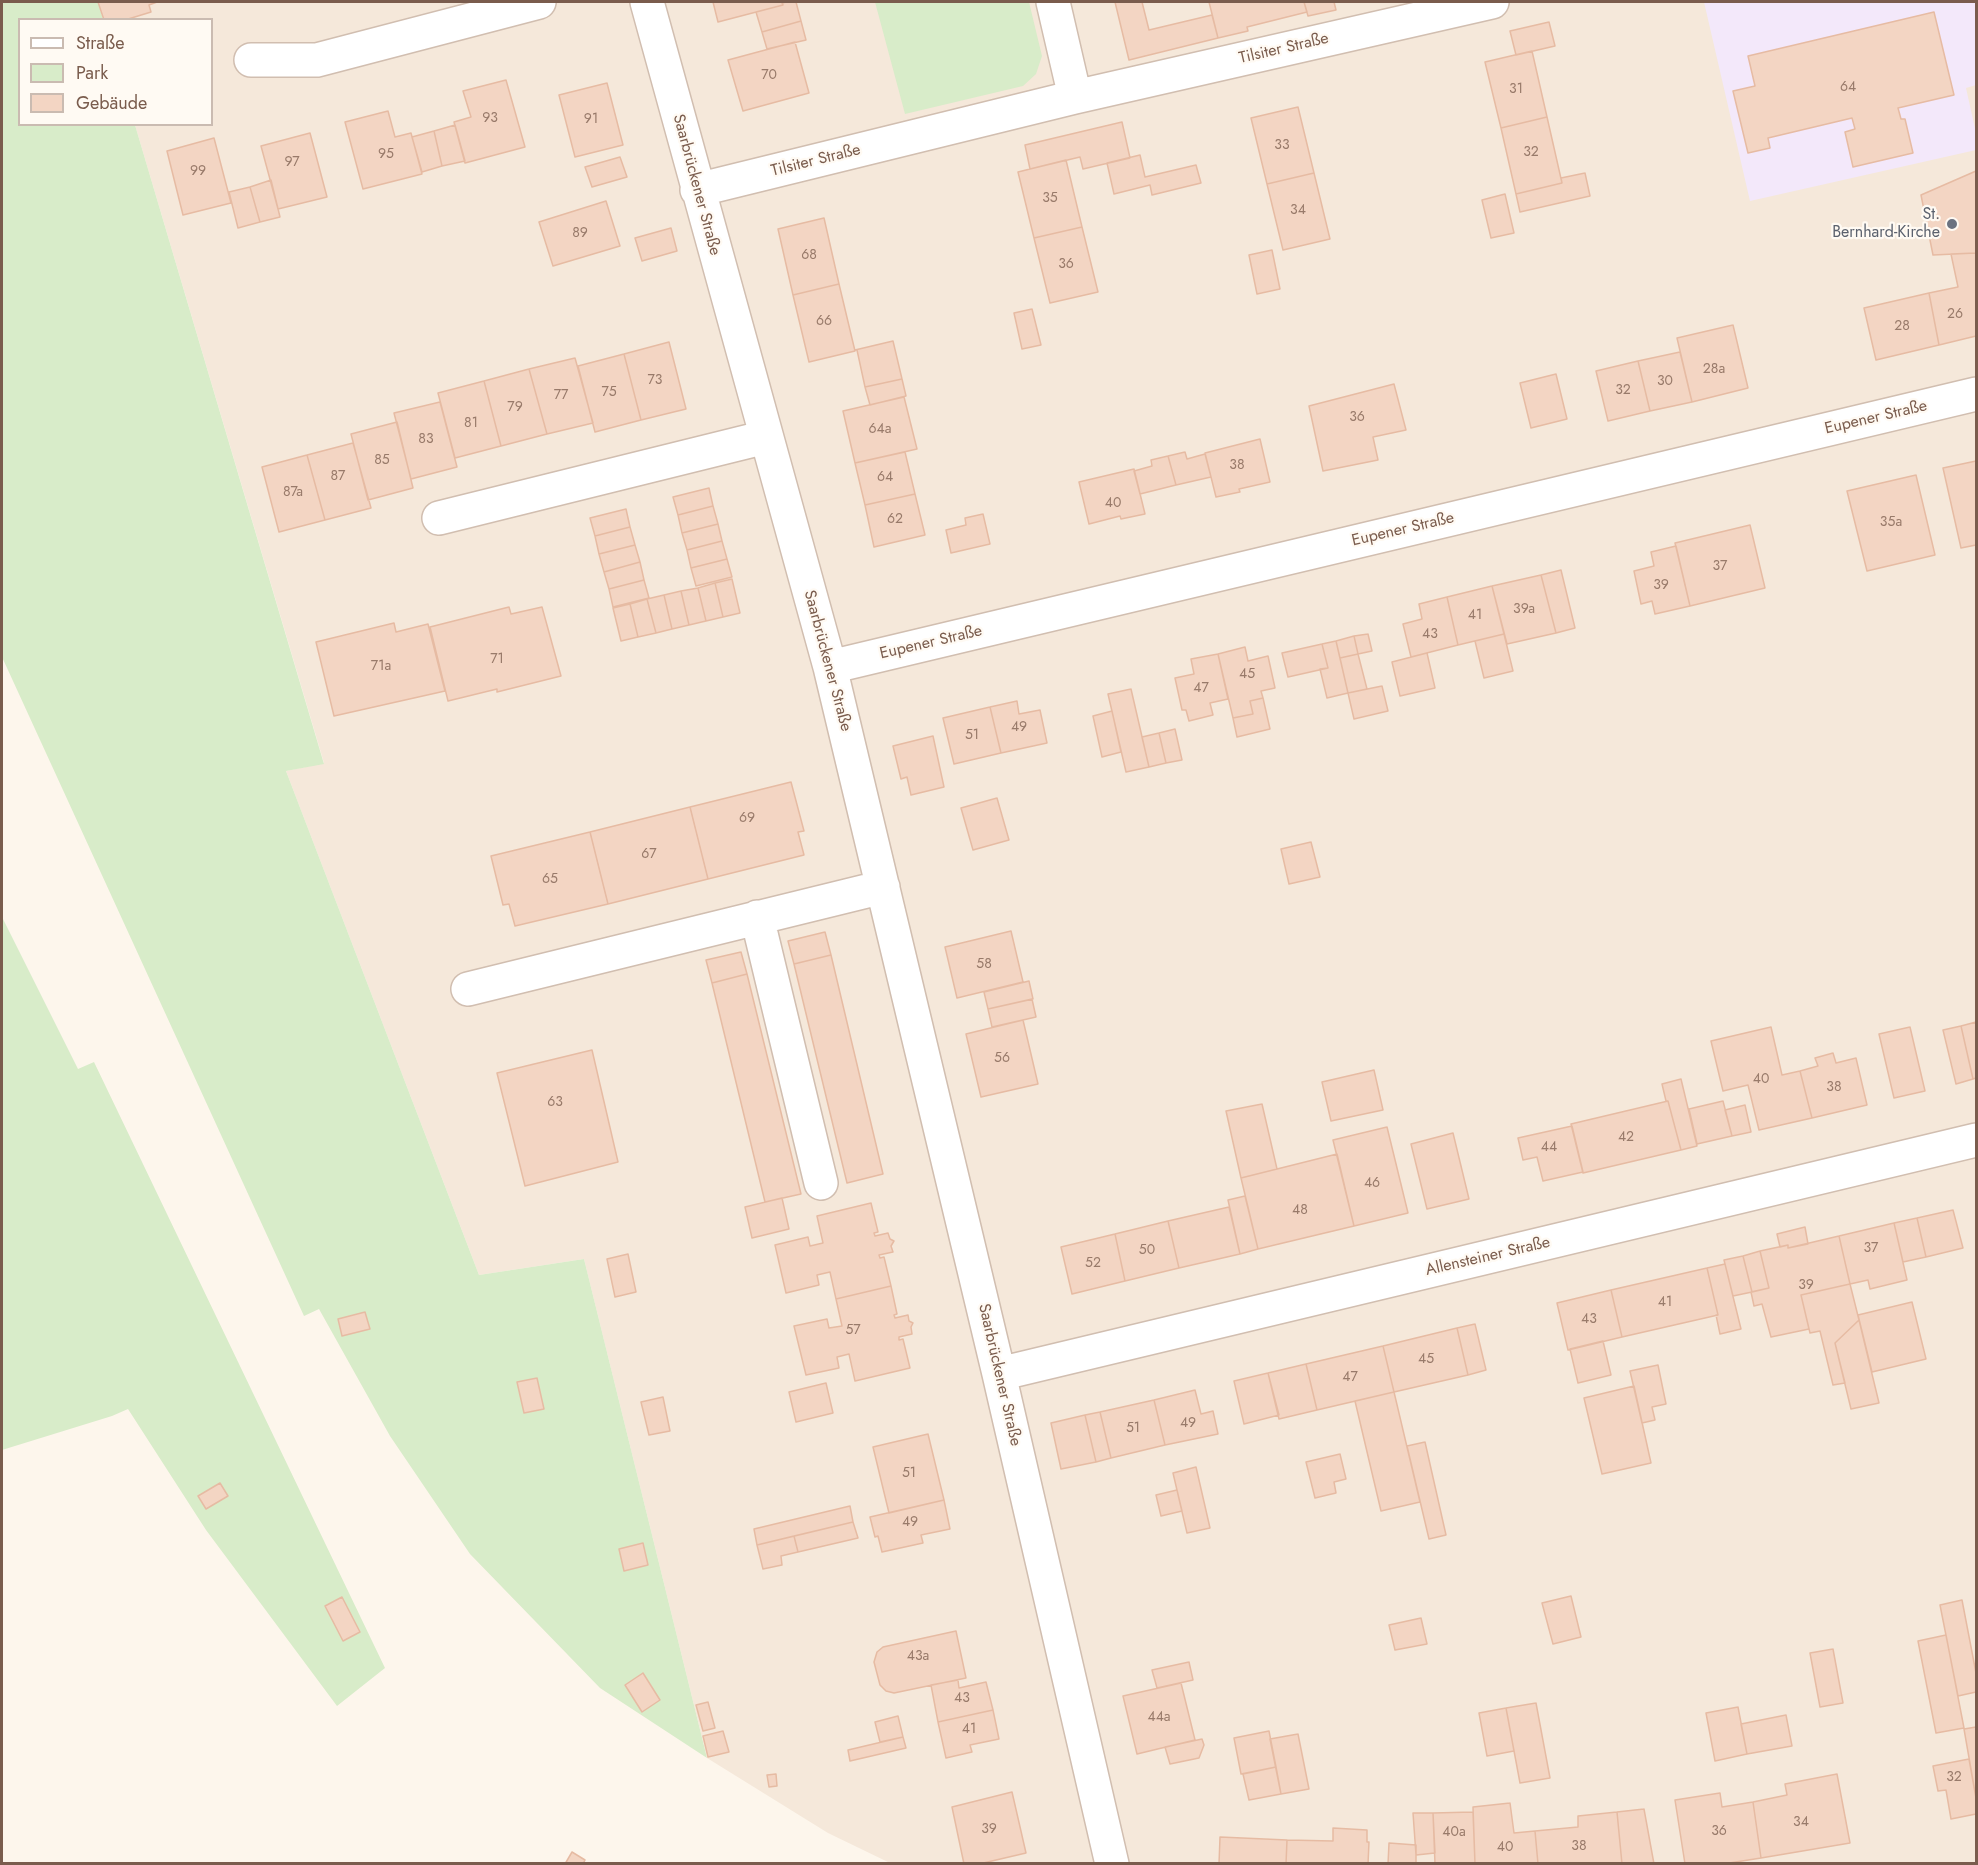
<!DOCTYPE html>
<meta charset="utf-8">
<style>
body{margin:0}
#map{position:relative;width:1978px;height:1865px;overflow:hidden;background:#fdf6ec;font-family:Jost,sans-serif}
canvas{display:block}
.frame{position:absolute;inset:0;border:3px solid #7a5c4d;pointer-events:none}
.legend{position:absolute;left:18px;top:18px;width:195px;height:108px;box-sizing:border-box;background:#fffaf3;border:2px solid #cabbb1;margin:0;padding:8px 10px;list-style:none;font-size:18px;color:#7a5c4d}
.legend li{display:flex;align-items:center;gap:12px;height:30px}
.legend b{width:30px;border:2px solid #cabbb1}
</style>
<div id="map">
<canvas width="1978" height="1865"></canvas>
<div class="frame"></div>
<ul class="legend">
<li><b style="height:8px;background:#fff"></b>Straße</li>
<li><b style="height:16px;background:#d8ecc9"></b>Park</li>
<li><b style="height:16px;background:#f3d5c3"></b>Gebäude</li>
</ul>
</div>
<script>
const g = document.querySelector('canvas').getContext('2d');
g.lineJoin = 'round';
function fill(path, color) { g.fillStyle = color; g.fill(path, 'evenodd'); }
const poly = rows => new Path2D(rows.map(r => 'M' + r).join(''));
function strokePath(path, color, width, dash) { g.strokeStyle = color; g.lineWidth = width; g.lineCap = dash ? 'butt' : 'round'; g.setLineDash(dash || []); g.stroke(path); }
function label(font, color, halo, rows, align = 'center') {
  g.font = font + ' Jost,sans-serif'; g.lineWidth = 4.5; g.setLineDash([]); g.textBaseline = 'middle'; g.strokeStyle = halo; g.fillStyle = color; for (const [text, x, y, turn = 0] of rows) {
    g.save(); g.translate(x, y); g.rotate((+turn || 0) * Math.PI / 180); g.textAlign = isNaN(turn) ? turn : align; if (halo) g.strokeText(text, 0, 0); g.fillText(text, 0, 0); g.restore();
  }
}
const residential = poly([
 [98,2,1976,2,1976,1863,890,1863,828,1833,707,1758,584,1259,479,1275,286,771,324,763,135,125,212,124,212,20,103,19]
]);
const education = poly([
 [1704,2,1976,2,1976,85,1966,88,1976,133,1976,150,1750,201]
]);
const green = poly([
 [2,2,98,2,103,19,20,20,20,124,135,125,324,764,286,771,479,1275,584,1259,707,1758,600,1688,470,1554,390,1436,319,1309,304,1316,2,657],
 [875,2,1029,2,1042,56,1036,74,1023,86,905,114],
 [2,917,78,1069,94,1062,385,1668,337,1706,206,1530,128,1409,112,1416,2,1450]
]);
const building = poly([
 [98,2,157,2,149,5,151,12,125,20,104,20,98,2],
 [713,2,782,2,783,5,718,22,713,2],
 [786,2,796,2,801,21,762,32,756,12,783,5,782,3,786,2],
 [1115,2,1142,2,1149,30,1212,15,1218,38,1129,60,1115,2],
 [1209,2,1304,2,1307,12,1247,27,1248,31,1218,38,1209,2],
 [1304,2,1334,2,1336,10,1308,16,1304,2],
 [1934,12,1954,95,1898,108,1901,119,1905,119,1913,153,1853,167,1845,132,1855,129,1852,118,1768,138,1770,148,1748,153,1733,91,1755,86,1748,56,1934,12],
 [801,21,806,40,767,49,762,32,801,21],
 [1549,22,1555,46,1516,55,1510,31,1549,22],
 [795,42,809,93,743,111,728,60,795,42],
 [1532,51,1547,117,1501,128,1485,62,1532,51],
 [506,80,525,147,465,163,454,122,471,117,463,91,506,80],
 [607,83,623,145,575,157,559,95,607,83],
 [1298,107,1314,173,1267,184,1251,118,1298,107],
 [388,111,395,137,411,133,422,174,363,189,345,122,388,111],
 [1547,117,1562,183,1516,194,1501,128,1547,117],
 [1122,122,1130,158,1083,169,1080,157,1030,169,1025,145,1122,122],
 [455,125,465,161,442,166,434,131,455,125],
 [434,131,442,166,422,172,412,137,434,131],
 [310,133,327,197,278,209,261,146,310,133],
 [214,138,231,203,183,215,167,151,214,138],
 [1140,155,1145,177,1196,165,1201,183,1152,195,1150,185,1114,194,1107,163,1140,155],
 [620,157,627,177,592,187,585,167,620,157],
 [1066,160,1082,227,1034,238,1018,172,1066,160],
 [1976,171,1976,253,1933,255,1921,195,1976,171],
 [1314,173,1330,239,1283,250,1267,184,1314,173],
 [1585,173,1590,196,1520,212,1516,194,1562,183,1561,178,1585,173],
 [271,180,280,217,260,222,250,187,271,180],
 [250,187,260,222,238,228,229,192,250,187],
 [1505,194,1514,233,1491,238,1482,200,1505,194],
 [606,201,620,246,553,266,539,222,606,201],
 [824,218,839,284,793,295,778,229,824,218],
 [1082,227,1098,292,1050,303,1034,238,1082,227],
 [671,228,677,251,642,261,635,238,671,228],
 [1272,250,1280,289,1257,294,1249,255,1272,250],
 [1976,253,1976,336,1939,345,1929,293,1958,287,1951,254,1976,253],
 [839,284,855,351,809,362,793,295,839,284],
 [1929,293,1939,345,1876,360,1864,308,1929,293],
 [1032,309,1041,345,1022,349,1014,313,1032,309],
 [1733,325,1748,388,1692,402,1677,338,1733,325],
 [893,341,902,379,865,387,857,350,855,350,893,341],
 [669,342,686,409,641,420,624,354,669,342],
 [1680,352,1692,402,1650,411,1638,361,1680,352],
 [624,354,641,420,595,432,578,366,624,354],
 [575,358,593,423,547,434,529,369,575,358],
 [1638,361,1650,411,1608,421,1596,371,1638,361],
 [529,369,547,434,501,446,484,381,529,369],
 [1556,374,1567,419,1531,428,1520,383,1556,374],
 [902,379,906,396,870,405,865,387,902,379],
 [484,381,501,446,455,458,438,393,484,381],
 [1394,384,1406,430,1373,437,1378,460,1323,471,1309,406,1394,384],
 [904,397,917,449,855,463,843,411,904,397],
 [440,402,457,467,411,479,394,413,440,402],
 [397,422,413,488,368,500,351,434,397,422],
 [1260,439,1270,482,1239,489,1240,492,1216,497,1205,453,1260,439],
 [353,443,371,508,325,520,307,455,353,443],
 [905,452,915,494,865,505,855,463,905,452],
 [1185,452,1187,459,1205,454,1211,477,1176,485,1168,456,1185,452],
 [307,455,325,520,279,532,262,467,307,455],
 [1168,456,1176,485,1140,494,1134,471,1152,466,1151,460,1168,456],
 [1976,461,1976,545,1961,548,1943,468,1976,461],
 [1134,469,1145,514,1121,519,1120,516,1089,524,1079,482,1134,469],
 [1916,475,1935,555,1867,571,1847,491,1916,475],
 [709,488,713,506,678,515,673,497,709,488],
 [915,494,925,535,874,547,865,505,915,494],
 [713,506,718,524,682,533,678,515,713,506],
 [626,509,630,527,595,536,590,518,626,509],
 [983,514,990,544,951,553,946,530,966,525,965,518,983,514],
 [718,524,722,541,687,550,682,533,718,524],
 [1750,525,1765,588,1690,606,1675,543,1750,525],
 [630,527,635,545,599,554,595,536,630,527],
 [722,541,727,559,691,568,687,550,722,541],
 [635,545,640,562,604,572,599,554,635,545],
 [1676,546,1690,606,1655,614,1652,601,1641,604,1634,571,1654,566,1651,552,1676,546],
 [727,559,732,577,696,586,691,568,727,559],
 [640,562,644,580,609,589,604,572,640,562],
 [1561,570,1575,628,1556,633,1541,575,1561,570],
 [1541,575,1556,633,1507,644,1492,586,1541,575],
 [732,579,740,613,723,617,715,583,732,579],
 [644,580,649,598,613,607,609,589,644,580],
 [715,583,723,617,706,621,698,588,715,583],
 [1492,586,1504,634,1458,645,1447,597,1492,586],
 [698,588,706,621,689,625,681,591,698,588],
 [681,591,689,625,672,629,664,595,681,591],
 [664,595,672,629,656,633,647,599,664,595],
 [1447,597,1458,645,1411,657,1403,624,1422,619,1419,604,1447,597],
 [647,599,656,633,638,637,630,604,647,599],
 [630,604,638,637,621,641,613,608,630,604],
 [509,607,511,614,542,607,561,676,497,692,497,689,448,701,430,627,509,607],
 [394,623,396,632,428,624,445,691,334,716,316,642,394,623],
 [1368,634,1372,651,1358,654,1354,636,1368,634],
 [1504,634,1513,671,1484,678,1475,641,1504,634],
 [1354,636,1358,654,1340,658,1336,641,1354,636],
 [1336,641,1348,693,1327,698,1320,669,1328,668,1322,644,1336,641],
 [1322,644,1328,668,1288,677,1282,653,1322,644],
 [1245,647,1248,661,1268,656,1275,688,1261,691,1263,698,1250,701,1253,714,1233,718,1218,654,1245,647],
 [1427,653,1435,688,1400,696,1392,662,1427,653],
 [1218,654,1228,699,1210,703,1213,715,1189,721,1186,710,1182,710,1175,678,1194,674,1191,659,1218,654],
 [1358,654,1367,689,1348,693,1340,658,1358,654],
 [1382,686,1388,711,1354,719,1348,693,1382,686],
 [1131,689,1149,767,1126,772,1108,694,1131,689],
 [1263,698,1270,729,1237,737,1233,718,1253,714,1250,701,1263,698],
 [1017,701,1019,714,1040,710,1047,743,1001,753,990,707,1017,701],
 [990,707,1001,753,954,764,943,718,990,707],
 [1112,711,1121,752,1102,757,1093,716,1112,711],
 [1175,729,1182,760,1166,763,1159,733,1175,729],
 [1159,733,1166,763,1149,767,1142,737,1159,733],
 [933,736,944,787,911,795,907,777,901,779,893,746,933,736],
 [791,782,804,831,798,832,804,855,708,879,690,807,791,782],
 [997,798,1009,840,973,850,961,808,997,798],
 [690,807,708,879,608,904,590,832,690,807],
 [590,832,608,904,515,926,509,904,503,905,491,856,590,832],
 [1311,842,1320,877,1289,884,1281,849,1311,842],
 [1011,931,1023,982,957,998,945,947,1011,931],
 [825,932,831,955,794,964,788,941,825,932],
 [741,952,747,974,712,983,706,960,741,952],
 [831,955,883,1174,847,1183,794,964,831,955],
 [747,974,801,1194,765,1202,712,983,747,974],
 [1029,981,1033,999,988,1009,984,992,1029,981],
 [1032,999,1036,1017,992,1027,988,1009,1032,999],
 [1023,1020,1038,1084,981,1097,966,1034,1023,1020],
 [1976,1022,1976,1078,1973,1079,1961,1026,1976,1022],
 [1961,1026,1973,1079,1956,1084,1943,1030,1961,1026],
 [1771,1027,1782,1075,1800,1071,1812,1118,1759,1130,1748,1085,1723,1091,1711,1041,1771,1027],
 [1910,1027,1925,1091,1894,1098,1879,1034,1910,1027],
 [592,1050,618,1162,525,1186,497,1073,592,1050],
 [1833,1053,1836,1063,1856,1058,1867,1105,1812,1118,1800,1071,1818,1066,1815,1058,1833,1053],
 [1374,1070,1383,1110,1331,1121,1322,1082,1374,1070],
 [1681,1079,1697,1146,1681,1150,1668,1101,1666,1101,1662,1084,1681,1079],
 [1668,1101,1681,1150,1583,1173,1571,1124,1668,1101],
 [1723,1101,1732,1136,1697,1144,1689,1109,1723,1101],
 [1262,1104,1277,1169,1241,1178,1226,1111,1262,1104],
 [1745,1105,1751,1132,1732,1136,1725,1110,1745,1105],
 [1572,1126,1583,1172,1543,1181,1537,1157,1523,1160,1518,1138,1572,1126],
 [1387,1127,1408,1213,1354,1226,1333,1140,1387,1127],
 [1453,1133,1469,1199,1427,1209,1411,1144,1453,1133],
 [1337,1154,1354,1226,1258,1249,1241,1178,1337,1154],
 [1245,1196,1258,1249,1240,1254,1228,1200,1245,1196],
 [782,1198,789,1229,752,1238,745,1207,782,1198],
 [871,1203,878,1232,874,1233,875,1236,888,1233,890,1239,894,1241,891,1246,893,1252,879,1255,880,1258,884,1257,891,1286,836,1299,830,1272,817,1275,819,1285,786,1293,775,1245,808,1237,810,1246,823,1243,817,1216,871,1203],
 [1229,1207,1240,1254,1179,1268,1168,1221,1229,1207],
 [1953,1210,1963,1248,1926,1257,1917,1218,1953,1210],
 [1917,1218,1926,1257,1903,1262,1894,1223,1917,1218],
 [1168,1221,1179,1268,1125,1281,1115,1234,1168,1221],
 [1894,1223,1907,1280,1870,1289,1868,1280,1850,1284,1839,1236,1894,1223],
 [1805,1227,1808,1244,1788,1248,1788,1245,1780,1247,1777,1234,1805,1227],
 [1115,1234,1125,1281,1072,1294,1061,1247,1115,1234],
 [1839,1236,1850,1284,1801,1295,1809,1329,1771,1337,1762,1304,1754,1306,1751,1292,1769,1288,1760,1251,1788,1245,1788,1248,1839,1236],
 [1760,1251,1769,1288,1752,1292,1743,1256,1760,1251],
 [628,1254,636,1292,615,1297,607,1259,628,1254],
 [1743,1256,1752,1292,1733,1296,1724,1260,1743,1256],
 [1725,1264,1741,1329,1720,1334,1716,1315,1718,1315,1707,1268,1725,1264],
 [1707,1268,1718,1315,1622,1337,1611,1290,1707,1268],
 [1850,1284,1859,1320,1835,1343,1845,1383,1833,1385,1820,1331,1810,1333,1801,1295,1850,1284],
 [891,1286,897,1314,894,1315,895,1318,908,1315,909,1321,913,1323,911,1327,912,1334,899,1337,899,1340,903,1339,910,1368,855,1381,849,1354,837,1357,839,1368,806,1375,794,1326,827,1319,829,1328,842,1326,836,1299,891,1286],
 [1611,1290,1622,1337,1568,1350,1557,1303,1611,1290],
 [1912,1302,1926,1359,1872,1372,1858,1315,1912,1302],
 [365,1312,370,1329,342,1336,338,1319,365,1312],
 [1859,1320,1879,1403,1851,1409,1835,1343,1859,1320],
 [1475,1324,1486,1370,1468,1375,1457,1328,1475,1324],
 [1457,1328,1468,1375,1394,1392,1383,1346,1457,1328],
 [1603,1341,1611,1375,1578,1383,1570,1349,1603,1341],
 [1383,1346,1394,1392,1317,1410,1306,1364,1383,1346],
 [1306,1364,1317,1410,1279,1419,1268,1373,1306,1364],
 [1658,1365,1666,1404,1652,1407,1655,1420,1642,1423,1630,1371,1658,1365],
 [1268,1373,1279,1415,1244,1424,1234,1381,1268,1373],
 [537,1378,544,1409,524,1413,517,1382,537,1378],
 [826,1383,833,1413,796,1422,789,1392,826,1383],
 [1634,1386,1651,1463,1602,1474,1584,1398,1634,1386],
 [1195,1390,1201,1414,1213,1411,1218,1434,1165,1445,1154,1400,1195,1390],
 [1394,1392,1420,1502,1381,1511,1355,1401,1394,1392],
 [663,1397,670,1431,649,1435,641,1402,663,1397],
 [1154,1400,1165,1445,1111,1458,1100,1412,1154,1400],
 [1100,1412,1111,1458,1096,1462,1085,1415,1100,1412],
 [1085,1415,1096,1462,1061,1469,1051,1423,1085,1415],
 [928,1434,944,1500,889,1513,873,1447,928,1434],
 [1425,1442,1446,1535,1429,1539,1407,1446,1425,1442],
 [1340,1454,1346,1479,1334,1482,1336,1493,1315,1498,1306,1462,1340,1454],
 [1196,1467,1210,1528,1187,1533,1173,1473,1196,1467],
 [220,1483,228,1496,206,1509,198,1496,220,1483],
 [1177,1490,1182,1511,1161,1516,1156,1495,1177,1490],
 [944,1500,950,1529,921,1535,923,1543,882,1552,878,1536,875,1537,870,1517,944,1500],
 [850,1506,853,1522,757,1545,754,1529,850,1506],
 [853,1522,858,1538,798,1552,794,1536,853,1522],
 [794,1536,798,1552,781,1556,782,1565,763,1569,757,1545,794,1536],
 [643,1543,648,1565,624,1571,619,1549,643,1543],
 [1571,1596,1581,1637,1553,1644,1542,1603,1571,1596],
 [342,1597,360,1632,343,1641,325,1606,342,1597],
 [1962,1600,1976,1673,1976,1692,1958,1696,1940,1605,1962,1600],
 [1421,1618,1427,1644,1395,1650,1389,1625,1421,1618],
 [956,1631,966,1678,894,1693,886,1691,880,1685,874,1662,877,1652,883,1647,956,1631],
 [1946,1635,1964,1728,1936,1733,1918,1641,1946,1635],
 [1833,1649,1843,1703,1820,1707,1810,1653,1833,1649],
 [1189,1662,1193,1680,1157,1688,1152,1670,1189,1662],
 [643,1673,660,1700,642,1712,625,1685,643,1673],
 [958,1680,959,1688,986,1682,993,1710,938,1722,931,1685,958,1680],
 [1181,1683,1195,1740,1137,1754,1123,1696,1181,1683],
 [708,1702,715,1728,703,1731,696,1705,708,1702],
 [1536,1703,1550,1778,1520,1783,1506,1708,1536,1703],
 [1738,1707,1747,1754,1715,1761,1706,1713,1738,1707],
 [1506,1708,1514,1751,1487,1756,1479,1713,1506,1708],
 [993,1710,999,1739,970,1745,972,1752,946,1758,938,1722,993,1710],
 [1786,1715,1792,1746,1747,1754,1741,1724,1786,1715],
 [898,1716,903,1737,880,1742,875,1722,898,1716],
 [1976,1727,1976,1798,1964,1729,1976,1727],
 [723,1731,729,1752,708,1757,703,1736,723,1731],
 [1269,1731,1276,1767,1241,1774,1234,1738,1269,1731],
 [1298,1734,1309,1789,1281,1794,1270,1739,1298,1734],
 [903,1737,906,1748,850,1761,848,1750,903,1737],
 [1202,1739,1204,1745,1199,1758,1170,1764,1165,1747,1202,1739],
 [1969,1759,1976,1798,1976,1814,1951,1819,1946,1790,1938,1791,1933,1766,1969,1759],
 [1276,1767,1281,1794,1249,1800,1243,1774,1276,1767],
 [776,1774,777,1786,769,1787,767,1775,776,1774],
 [1837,1774,1850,1843,1761,1858,1753,1802,1787,1795,1785,1784,1837,1774],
 [1012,1792,1026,1853,979,1864,964,1864,952,1807,1012,1792],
 [1720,1793,1722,1807,1753,1802,1761,1858,1723,1864,1685,1864,1675,1800,1720,1793],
 [1510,1803,1514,1833,1535,1831,1538,1864,1475,1864,1473,1807,1510,1803],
 [1644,1809,1654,1864,1622,1864,1617,1812,1644,1809],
 [1473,1812,1475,1864,1435,1864,1433,1813,1473,1812],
 [1617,1812,1622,1864,1538,1864,1535,1831,1578,1827,1578,1816,1617,1812],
 [1413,1813,1433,1813,1435,1853,1416,1855,1413,1813],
 [1333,1828,1367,1830,1367,1842,1369,1842,1368,1864,1286,1864,1287,1840,1333,1841,1333,1828],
 [1220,1837,1287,1840,1286,1864,1219,1864,1220,1837],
 [1389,1843,1416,1845,1416,1864,1388,1864,1389,1843],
 [572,1852,585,1860,583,1864,565,1864,572,1852]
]);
const minor = poly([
 [647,2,830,667,999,1374,1112,1864],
 [1053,2,1075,97],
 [251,60,317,60,539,2],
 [697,190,1075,97,1492,2],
 [439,518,766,437],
 [830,667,1976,394],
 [757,917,821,1183],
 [468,989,883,887],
 [999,1374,1976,1140]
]);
const markers = [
 [1952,224,6,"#6b7280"]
];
const numberNames = [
 ["70",769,76],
 ["64",1848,88],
 ["31",1516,90],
 ["93",490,119],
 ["91",591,120],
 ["33",1282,146],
 ["32",1531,153],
 ["95",386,155],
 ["97",292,163],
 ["99",198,172],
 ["35",1050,199],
 ["34",1298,211],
 ["89",580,234],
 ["68",809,256],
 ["36",1066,265],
 ["26",1955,315],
 ["66",824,322],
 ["28",1902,327],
 ["28a",1714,370],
 ["73",655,381],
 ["30",1665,382],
 ["32",1623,391],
 ["75",609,393],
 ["77",561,396],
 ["79",515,408],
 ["36",1357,418],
 ["81",471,424],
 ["64a",880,430],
 ["83",426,440],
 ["85",382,461],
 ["38",1237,466],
 ["87",338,477],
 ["64",885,478],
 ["87a",293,493],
 ["40",1113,504],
 ["62",895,520],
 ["35a",1891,523],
 ["37",1720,567],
 ["39",1661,586],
 ["39a",1524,610],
 ["41",1475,616],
 ["43",1430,635],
 ["71",497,660],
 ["71a",381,667],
 ["45",1247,675],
 ["47",1201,689],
 ["49",1019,728],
 ["51",972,736],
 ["69",747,819],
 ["67",649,855],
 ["65",550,880],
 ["58",984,965],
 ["56",1002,1059],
 ["40",1761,1080],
 ["38",1834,1088],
 ["63",555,1103],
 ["42",1626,1138],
 ["44",1549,1148],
 ["46",1372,1184],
 ["48",1300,1211],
 ["37",1871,1249],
 ["50",1147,1251],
 ["52",1093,1264],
 ["39",1806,1286],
 ["41",1665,1303],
 ["43",1589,1320],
 ["57",853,1331],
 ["45",1426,1360],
 ["47",1350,1378],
 ["49",1188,1424],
 ["51",1133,1429],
 ["51",909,1474],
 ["49",910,1523],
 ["43a",918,1657],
 ["43",962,1699],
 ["44a",1159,1718],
 ["41",969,1730],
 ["32",1954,1778],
 ["34",1801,1823],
 ["39",989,1830],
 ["36",1719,1832],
 ["40a",1454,1833],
 ["38",1579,1847],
 ["40",1505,1848]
];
const streetNames = [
 ["Tilsiter Straße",1284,49,-13],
 ["Tilsiter Straße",816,161,-14],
 ["Saarbrückener Straße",696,185,75],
 ["Eupener Straße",1876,418,-13],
 ["Eupener Straße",1403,530,-13],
 ["Eupener Straße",931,643,-13],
 ["Saarbrückener Straße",827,661,75],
 ["Allensteiner Straße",1488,1257,-13],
 ["Saarbrückener Straße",999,1375,77]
];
const worshipNames = [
 ["St.",1940,215],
 ["Bernhard-Kirche",1940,233]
];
fill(residential, '#f5e8da');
fill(education, '#f3e8fa');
fill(green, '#d8ecc9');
fill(building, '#f3d5c3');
strokePath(building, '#e6bba3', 1.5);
strokePath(minor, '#d1beb0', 36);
strokePath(minor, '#fff', 33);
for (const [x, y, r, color] of markers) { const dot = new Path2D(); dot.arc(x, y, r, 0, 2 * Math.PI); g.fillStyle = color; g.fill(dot); strokePath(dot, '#fffaf3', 2); }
label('14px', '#987a6a', null, numberNames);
label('16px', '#7a5c4d', '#fffaf3', streetNames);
label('16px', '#5b616d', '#fffaf3', worshipNames, 'right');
</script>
